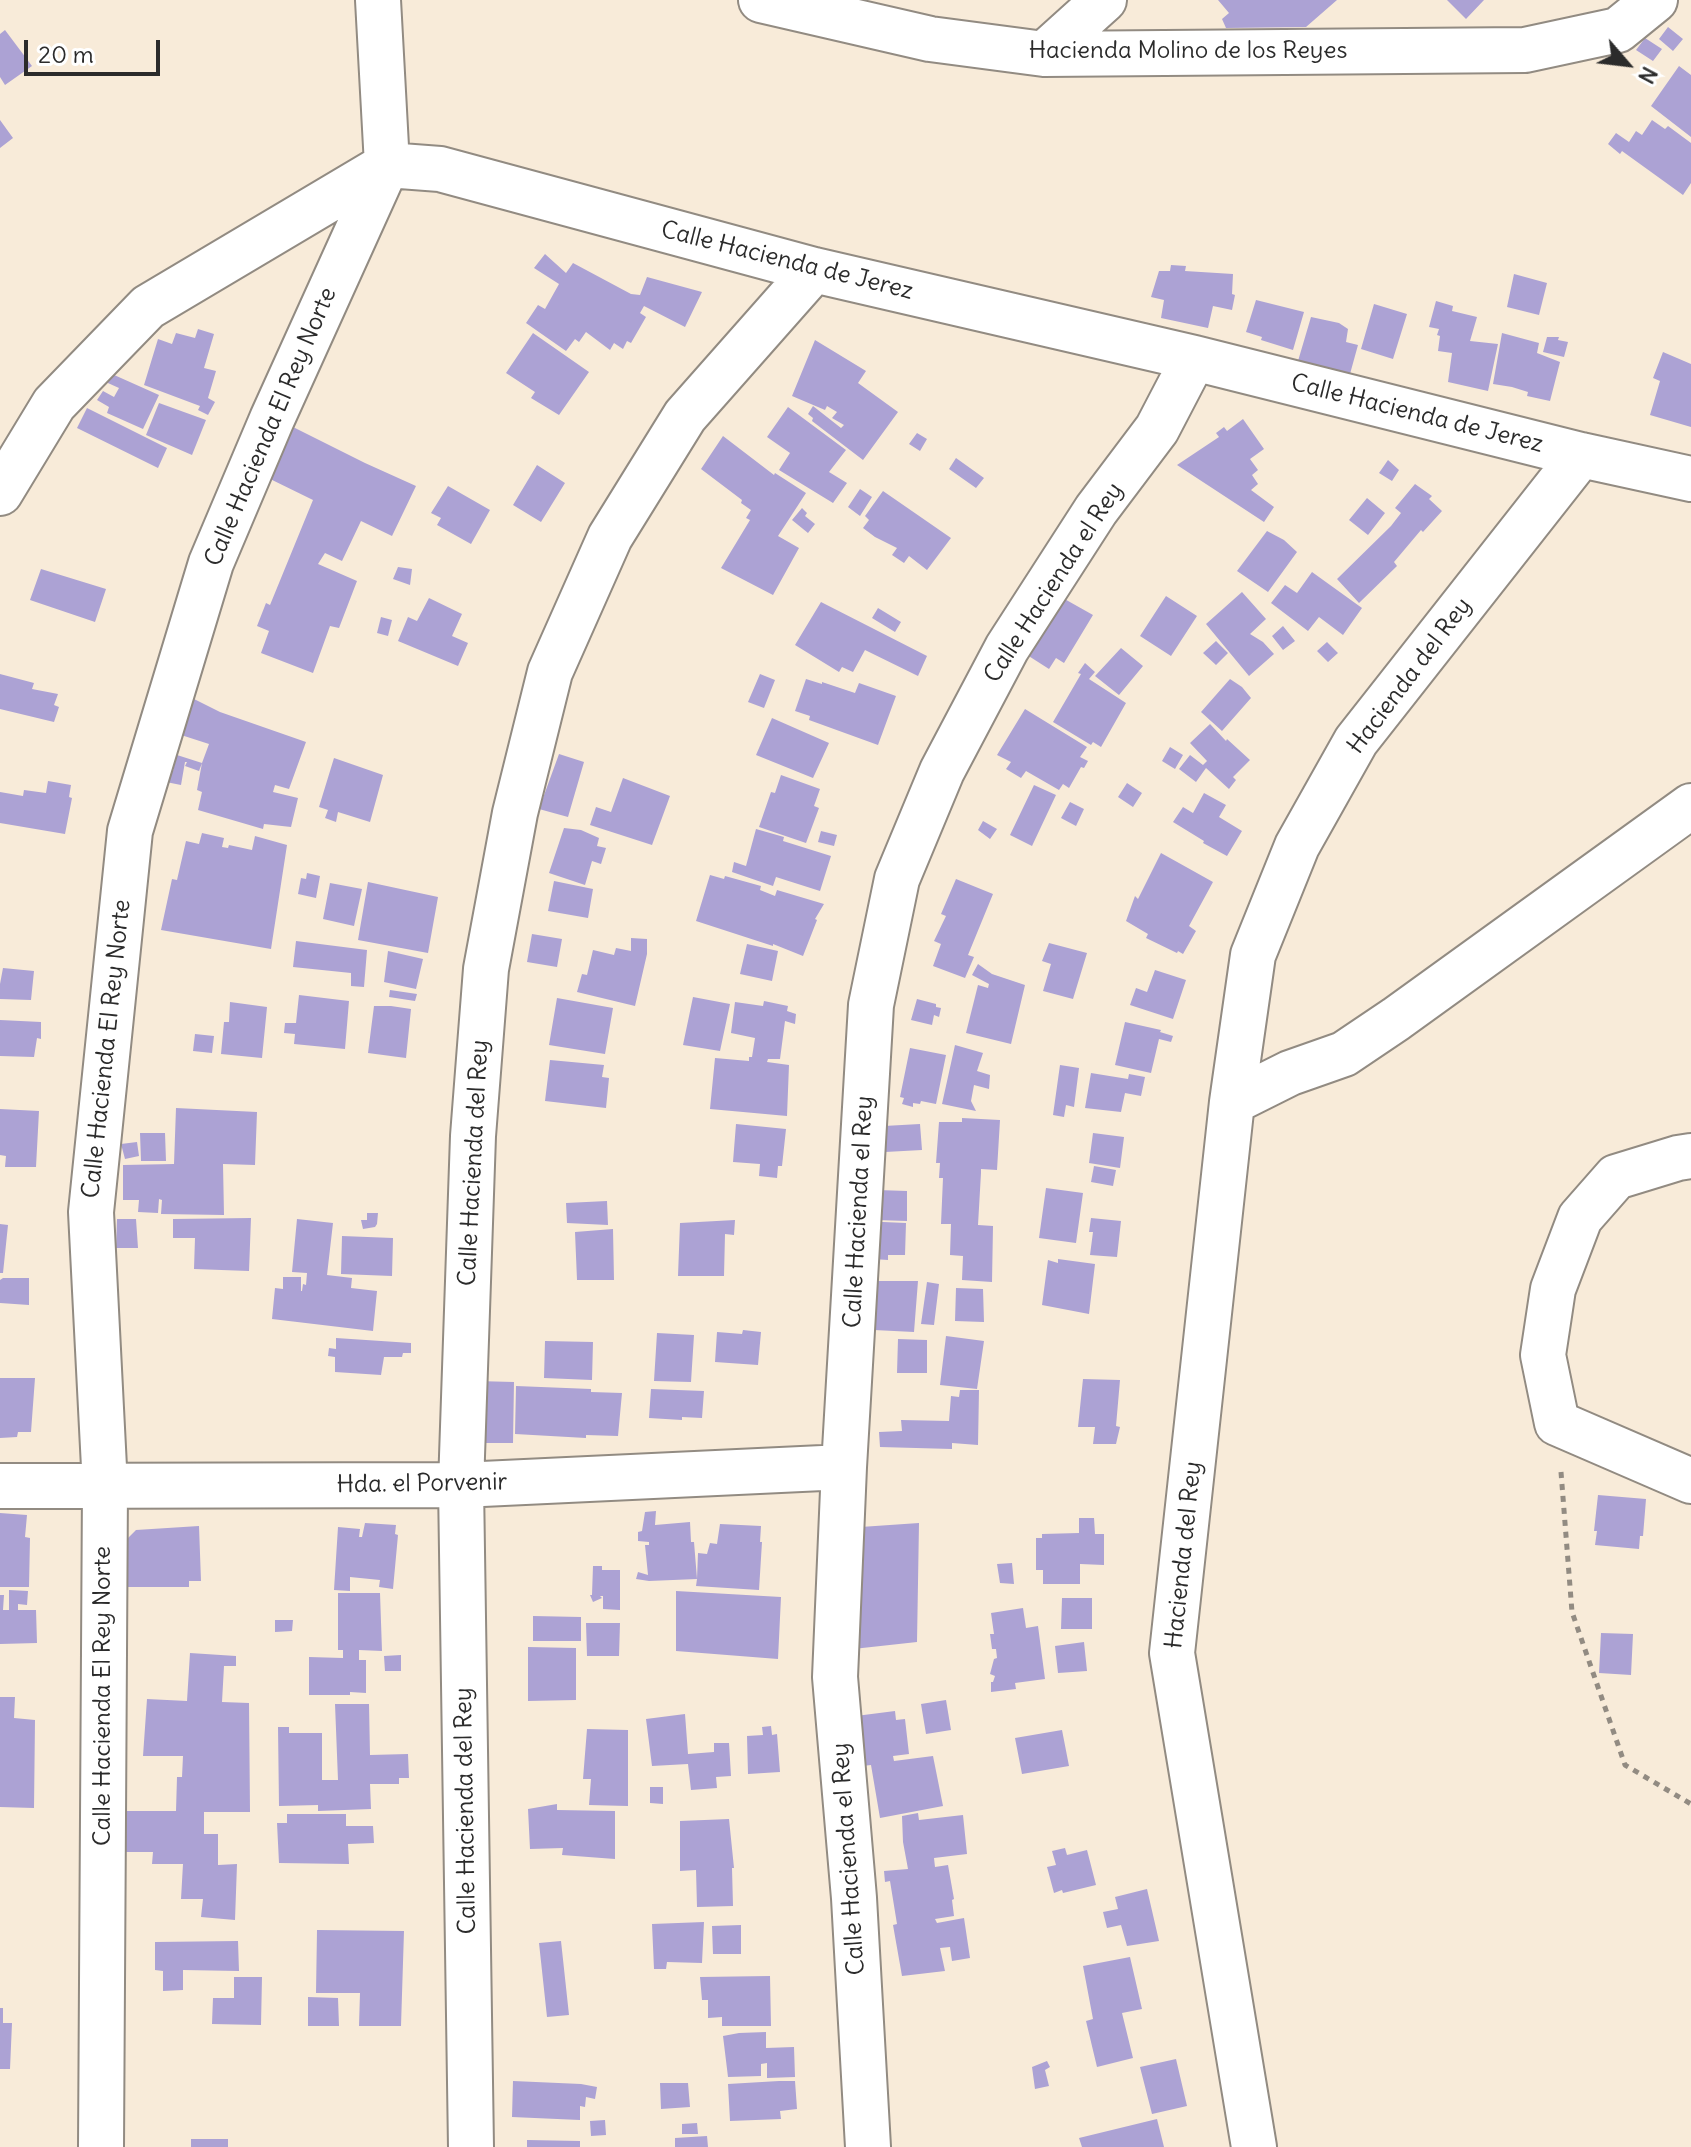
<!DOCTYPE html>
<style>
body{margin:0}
#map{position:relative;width:1691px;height:2147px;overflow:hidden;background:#f8ebd9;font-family:Delius,sans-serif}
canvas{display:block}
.north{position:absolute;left:1587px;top:24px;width:80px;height:80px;-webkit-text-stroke:6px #fff;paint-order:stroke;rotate:118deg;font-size:22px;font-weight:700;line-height:32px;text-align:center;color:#2b2b2b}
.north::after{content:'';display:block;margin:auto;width:28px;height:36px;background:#2b2b2b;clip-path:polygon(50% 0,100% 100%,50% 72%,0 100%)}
.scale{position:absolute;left:24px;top:40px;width:136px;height:36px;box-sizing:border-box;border:4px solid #2b2b2b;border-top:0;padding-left:10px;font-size:24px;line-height:28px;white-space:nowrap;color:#2b2b2b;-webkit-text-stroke:6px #fff;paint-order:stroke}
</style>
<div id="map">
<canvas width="1691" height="2147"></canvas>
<div class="north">N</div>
<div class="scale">20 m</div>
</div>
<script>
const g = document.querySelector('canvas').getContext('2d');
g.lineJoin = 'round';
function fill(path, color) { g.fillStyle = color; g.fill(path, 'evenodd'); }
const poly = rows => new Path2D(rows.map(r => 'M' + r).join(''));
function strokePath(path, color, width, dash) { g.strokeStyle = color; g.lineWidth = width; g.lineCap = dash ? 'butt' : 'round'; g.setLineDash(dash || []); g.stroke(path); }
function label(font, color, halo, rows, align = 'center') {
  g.font = font + ' Delius,sans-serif'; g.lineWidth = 8; g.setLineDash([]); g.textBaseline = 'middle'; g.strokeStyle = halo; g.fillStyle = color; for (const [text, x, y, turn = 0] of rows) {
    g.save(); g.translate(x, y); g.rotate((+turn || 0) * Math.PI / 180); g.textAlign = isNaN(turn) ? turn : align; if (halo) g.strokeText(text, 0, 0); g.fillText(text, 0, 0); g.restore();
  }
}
const building = poly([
 [1218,0,1337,0,1306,27,1226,28,1222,19,1229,13],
 [1447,0,1484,0,1466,19],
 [1668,27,1683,39,1673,51,1659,39],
 [5,30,32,66,5,85,0,77,0,34],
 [1645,38,1662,49,1653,61,1636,50],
 [1679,66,1691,75,1691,137,1651,106],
 [0,120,13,138,0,148],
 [1652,120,1665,129,1668,126,1691,143,1691,183,1683,195,1622,151,1620,154,1608,144,1616,133,1629,142,1636,131,1642,135],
 [545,254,566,273,573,263,631,294,640,295,647,277,702,292,685,327,644,306,640,313,646,317,631,343,627,341,623,349,614,343,610,350,586,332,579,342,575,339,566,351,526,323,538,305,545,309,559,284,534,268],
 [1171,265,1186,266,1185,271,1233,274,1232,294,1235,295,1232,310,1213,306,1208,328,1161,318,1164,300,1151,297,1159,271,1170,271],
 [1514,274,1547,283,1539,315,1507,307],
 [1256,300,1304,312,1293,350,1261,340,1262,337,1246,332],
 [1436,301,1453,306,1452,311,1477,317,1470,341,1498,344,1488,391,1448,382,1452,353,1438,351,1440,336,1437,335,1439,329,1429,327],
 [1374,304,1407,314,1393,359,1361,349],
 [1311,317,1339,323,1348,329,1346,342,1358,345,1350,374,1309,365,1298,361],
 [198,329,214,334,204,368,216,371,208,398,215,402,208,415,198,410,200,406,144,385,158,339,172,344,176,333,195,338],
 [533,333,589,372,559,415,531,398,535,392,506,373],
 [1502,333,1539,343,1537,353,1560,362,1550,401,1527,396,1528,392,1512,387,1493,384],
 [1547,337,1559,337,1558,340,1568,342,1564,357,1543,352],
 [815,340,866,371,858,383,898,412,863,460,812,421,813,418,808,414,813,406,841,428,844,425,832,418,837,412,827,406,825,410,792,396],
 [1663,352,1691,364,1691,427,1650,415,1660,381,1653,378],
 [103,370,159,395,143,429,107,413,109,407,97,400,103,391,114,397,119,388,99,379],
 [159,403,206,420,192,455,146,435],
 [788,407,846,450,829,472,847,483,833,503,779,470,790,453,767,437],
 [87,408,167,448,158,468,77,428],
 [1243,419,1264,449,1250,459,1258,470,1252,475,1258,484,1251,490,1274,507,1264,522,1177,465,1219,437,1216,433,1224,427,1227,431],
 [287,424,365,463,416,486,392,536,361,521,342,561,325,553,318,564,357,581,339,628,330,626,313,673,261,653,269,631,257,626,266,603,270,605,313,500,264,476],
 [917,433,927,439,920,451,909,444],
 [723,436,774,475,775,473,806,493,778,536,799,548,773,595,721,568,750,520,746,518,751,510,741,503,742,500,701,469],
 [956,458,984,478,976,488,949,469],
 [1388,460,1399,470,1392,481,1379,473],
 [537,465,565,483,541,522,513,505],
 [1415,484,1432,496,1429,499,1442,511,1423,532,1421,530,1394,562,1397,566,1359,603,1337,579,1391,526,1401,513,1395,508],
 [448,486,490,510,471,544,437,525,441,518,431,513],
 [860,489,872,497,860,516,848,507],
 [883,491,951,538,927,570,909,556,904,563,892,555,897,548,875,537,863,528,869,520,865,516],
 [1367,498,1385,513,1368,535,1349,520],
 [802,508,807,513,805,516,815,524,808,533,792,520],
 [1267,531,1284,540,1297,552,1268,592,1237,571],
 [398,567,412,569,410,585,393,579],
 [41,569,106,589,95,622,30,600],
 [1312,572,1362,608,1343,635,1319,617,1308,631,1271,603,1285,585,1297,593],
 [1242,592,1266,619,1250,634,1263,642,1274,654,1249,676,1206,624],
 [1166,596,1197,616,1171,656,1140,636],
 [1061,597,1093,615,1064,663,1056,658,1049,669,1024,653],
 [429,598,462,614,452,636,468,643,458,666,398,641,408,617,417,621],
 [821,602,927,656,918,676,865,650,853,672,842,667,839,672,795,645],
 [878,608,901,622,895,632,872,618],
 [381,617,392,620,388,636,377,633],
 [1283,626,1295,641,1283,650,1272,636],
 [1216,641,1228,653,1216,665,1203,653],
 [1327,642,1338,653,1328,662,1317,651],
 [1121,648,1143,666,1119,695,1095,676],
 [1085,663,1095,672,1089,679,1126,703,1101,747,1093,742,1091,745,1053,722,1081,674,1078,673],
 [0,674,34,683,32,689,58,694,54,705,59,707,54,722,0,709],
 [760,674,775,680,764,708,748,702],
 [806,679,822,684,822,682,855,693,859,683,896,696,878,745,809,720,810,716,795,711],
 [1230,679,1242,687,1251,698,1222,731,1201,712],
 [190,697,220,712,306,742,289,789,275,785,273,792,298,798,291,827,264,824,263,829,198,810,202,792,197,790,202,763,209,744,178,734],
 [1025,709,1087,747,1080,757,1088,761,1084,768,1081,767,1069,788,1063,784,1059,790,1026,771,1021,778,1006,769,1011,762,997,755],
 [772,718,829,743,813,778,756,755],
 [1210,724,1226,741,1227,739,1250,760,1233,777,1236,780,1229,789,1206,768,1196,782,1179,769,1190,755,1203,765,1207,761,1190,743],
 [1170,747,1183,755,1175,769,1162,761],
 [559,754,584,762,568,817,539,809],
 [177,755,202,763,199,771,185,766,187,762,185,762,181,785,166,782,168,770,173,771],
 [334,758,383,775,370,822,338,812,336,822,325,818,328,810,319,807],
 [781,775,820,789,814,806,819,808,806,843,759,827,771,792,775,793],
 [623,778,670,796,652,845,590,825,596,807,611,812],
 [48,781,71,785,69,797,72,798,65,834,0,823,0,792,23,796,24,790,46,793],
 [1127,783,1142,793,1133,807,1118,797],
 [1034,785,1056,795,1032,846,1010,835],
 [1204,793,1226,805,1219,817,1242,831,1227,856,1203,843,1204,841,1173,822,1183,807,1193,813],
 [1070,802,1084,809,1076,826,1061,818],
 [983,821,997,829,990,839,978,830],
 [564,828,581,830,599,838,597,846,606,848,601,864,592,861,585,885,549,873],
 [756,829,784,837,783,841,831,856,820,891,776,877,773,886,732,872,734,862,746,866],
 [821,831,837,835,834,846,818,842],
 [202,833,224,838,222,847,228,848,229,845,252,850,255,836,287,845,271,949,161,930,172,879,177,880,186,841,199,844],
 [1161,853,1213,882,1189,926,1196,931,1183,954,1178,951,1177,953,1146,938,1148,934,1126,921,1135,896,1138,899],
 [307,873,320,876,316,898,298,894,301,878,306,879],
 [710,875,724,879,725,876,761,886,760,890,775,896,777,890,824,904,815,919,817,920,803,956,773,944,773,946,696,921],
 [956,879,993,894,968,955,974,957,965,978,933,966,941,944,934,941,946,916,941,914],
 [554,881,593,889,588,918,548,911],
 [368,882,438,897,428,953,358,940],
 [330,883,362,889,354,926,323,919],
 [532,934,562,939,557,967,527,962],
 [631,938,647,939,647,954,635,1006,577,992,582,974,587,975,593,950,614,955,616,948,631,951],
 [296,941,367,950,364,987,351,986,351,973,293,967],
 [1049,943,1087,953,1073,999,1043,991,1051,964,1042,961],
 [747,944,778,951,772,981,740,974],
 [388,951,423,959,416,989,384,982],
 [978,964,992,974,1025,985,1011,1044,966,1033,978,985,988,988,989,984,972,975],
 [3,968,34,971,31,1000,0,999,0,984],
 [1155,970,1186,980,1173,1019,1130,1005,1136,988,1147,992],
 [390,990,417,994,415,1001,389,997],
 [299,995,349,1001,345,1049,294,1044,295,1034,284,1033,285,1023,296,1023],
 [693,997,730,1004,720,1051,683,1045],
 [557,998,613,1008,605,1054,549,1045],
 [917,999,936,1004,936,1007,941,1008,939,1017,934,1015,932,1025,911,1020],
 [764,1001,788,1006,787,1011,796,1014,795,1024,785,1021,780,1059,768,1059,767,1062,789,1065,787,1116,710,1109,715,1058,749,1061,749,1057,752,1057,755,1038,731,1033,735,1002,763,1006],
 [230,1002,267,1007,262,1058,221,1054,224,1022,229,1022],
 [374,1006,391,1006,411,1009,406,1058,368,1053],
 [0,1020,41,1022,41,1039,37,1038,34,1057,0,1056],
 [1125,1022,1161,1030,1160,1032,1173,1036,1171,1042,1159,1039,1151,1073,1115,1065],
 [195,1034,214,1036,212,1053,193,1051],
 [955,1045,983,1053,977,1071,990,1075,989,1089,974,1085,971,1101,976,1111,942,1104],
 [910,1048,946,1055,936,1104,921,1101,920,1104,913,1103,913,1107,902,1104,904,1098,900,1097],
 [550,1060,604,1065,602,1077,609,1078,606,1108,545,1101],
 [1060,1065,1079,1068,1074,1107,1066,1105,1064,1117,1053,1115],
 [1091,1073,1128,1079,1129,1074,1145,1077,1141,1096,1125,1093,1121,1112,1085,1108],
 [176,1108,257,1112,255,1165,223,1164,224,1215,161,1214,162,1200,159,1199,158,1213,138,1212,139,1200,123,1200,123,1165,174,1164],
 [0,1109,39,1111,36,1167,5,1167,6,1156,0,1155],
 [962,1118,1000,1120,997,1170,981,1169,981,1173,978,1225,993,1226,992,1282,962,1280,963,1256,950,1255,951,1224,941,1224,943,1178,939,1178,940,1163,936,1163,939,1122,962,1122],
 [736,1124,786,1129,782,1166,778,1166,777,1178,759,1176,760,1164,733,1162],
 [920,1124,922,1150,885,1152,884,1126],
 [140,1133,165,1133,166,1161,141,1161],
 [1093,1133,1124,1137,1120,1168,1089,1163],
 [137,1142,139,1156,125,1159,121,1144],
 [1094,1166,1116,1170,1113,1186,1091,1182],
 [1046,1188,1083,1193,1076,1243,1039,1238],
 [877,1190,907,1191,907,1221,876,1220],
 [607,1201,608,1225,567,1223,566,1203],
 [367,1213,378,1213,377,1224,375,1227,363,1229,361,1220,367,1220],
 [251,1218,249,1271,194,1269,195,1238,173,1238,173,1219],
 [1091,1218,1121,1221,1117,1257,1090,1255,1093,1232,1089,1232],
 [117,1219,136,1219,138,1248,116,1248],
 [297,1219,333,1223,327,1275,352,1278,351,1288,377,1291,373,1331,272,1319,275,1288,283,1289,283,1277,301,1277,301,1291,302,1291,303,1284,306,1285,307,1273,292,1272],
 [735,1220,734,1235,725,1234,724,1276,678,1276,680,1223],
 [860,1221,906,1223,905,1255,888,1255,888,1260,858,1258],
 [0,1224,8,1225,3,1273,0,1273],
 [613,1229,614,1280,577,1280,575,1232],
 [342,1236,393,1238,392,1276,341,1274],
 [1058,1259,1095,1264,1089,1314,1042,1305,1048,1260,1058,1263],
 [3,1278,29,1278,29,1305,0,1303,0,1280],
 [874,1281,918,1281,914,1332,874,1330],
 [927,1282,939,1284,934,1325,921,1324],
 [956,1288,983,1289,984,1322,955,1321],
 [743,1330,761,1332,758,1365,715,1362,717,1332,742,1334],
 [657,1333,694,1335,691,1382,654,1381],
 [946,1336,984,1341,977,1389,940,1385],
 [336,1338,411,1343,411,1353,403,1353,402,1357,384,1357,381,1375,335,1372,335,1357,328,1356,329,1348,336,1349],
 [898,1339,927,1340,927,1373,897,1373],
 [545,1341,593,1342,592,1380,544,1378],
 [0,1378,35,1378,31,1432,18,1432,17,1437,0,1438],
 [1083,1379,1120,1380,1116,1426,1120,1427,1116,1444,1093,1444,1095,1427,1078,1427],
 [476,1381,514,1382,513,1443,475,1443],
 [516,1386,591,1389,591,1392,622,1393,618,1436,586,1435,586,1438,515,1434],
 [651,1389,704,1391,702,1418,682,1417,682,1420,649,1418],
 [960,1390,979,1390,978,1445,952,1443,952,1449,880,1447,879,1432,902,1431,901,1420,949,1421,951,1396,959,1397],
 [1598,1495,1646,1499,1643,1536,1640,1536,1639,1549,1595,1545,1597,1531,1594,1531],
 [656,1511,655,1525,690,1522,691,1542,694,1542,697,1579,698,1553,707,1554,710,1543,717,1544,720,1524,761,1526,760,1542,762,1542,759,1590,696,1586,697,1579,649,1581,636,1579,638,1572,648,1575,645,1545,649,1545,649,1542,638,1541,638,1532,642,1531,645,1512],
 [0,1513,27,1515,25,1537,30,1538,29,1587,0,1587],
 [1079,1518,1094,1518,1095,1534,1104,1534,1104,1565,1080,1564,1080,1584,1043,1584,1043,1570,1036,1570,1036,1538,1042,1538,1042,1534,1079,1533],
 [365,1523,396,1525,395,1534,398,1535,393,1589,379,1587,380,1580,350,1577,350,1591,334,1590,338,1527,360,1529,359,1537,362,1537],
 [919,1523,917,1642,844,1650,846,1528],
 [199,1526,201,1581,189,1581,189,1587,123,1587,121,1545,136,1530],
 [1012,1563,1014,1584,1000,1583,997,1564],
 [593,1566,602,1566,602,1570,620,1570,620,1610,603,1609,603,1596,600,1596,602,1598,593,1602,590,1595,592,1595],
 [9,1590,28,1591,27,1605,18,1604,18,1610,36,1610,37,1643,0,1644,0,1595,4,1595,3,1610,9,1610],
 [676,1591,781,1597,778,1659,676,1651],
 [338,1593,380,1593,382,1651,359,1650,359,1660,366,1660,366,1693,350,1692,350,1695,309,1695,309,1657,343,1658,343,1650,338,1650],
 [1062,1598,1092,1598,1092,1629,1061,1629],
 [1023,1608,1026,1628,1038,1626,1045,1679,1015,1683,1016,1689,991,1692,991,1682,993,1682,995,1676,990,1674,994,1659,997,1658,996,1649,992,1649,990,1634,994,1634,991,1613],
 [533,1616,581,1617,581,1641,533,1641],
 [275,1620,293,1620,292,1631,275,1632],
 [586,1623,620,1623,619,1656,587,1656],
 [1601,1633,1633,1634,1631,1675,1599,1673],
 [1084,1642,1087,1671,1058,1673,1055,1646],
 [528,1647,576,1648,576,1700,528,1701],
 [190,1653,236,1656,236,1666,224,1666,222,1702,249,1703,250,1812,204,1812,204,1834,218,1834,218,1865,237,1864,235,1920,201,1917,203,1899,181,1899,183,1864,152,1864,153,1852,117,1852,113,1811,176,1811,177,1777,182,1777,183,1756,143,1756,147,1699,187,1701],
 [401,1655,401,1671,385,1671,384,1656],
 [0,1697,15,1697,14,1718,35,1720,34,1808,0,1807],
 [946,1700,951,1730,926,1734,921,1704],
 [335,1704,369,1704,370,1755,408,1754,409,1778,399,1778,399,1784,370,1784,371,1809,318,1811,318,1805,279,1806,278,1727,289,1727,289,1733,322,1733,322,1780,338,1780],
 [895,1711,896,1720,905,1719,909,1754,893,1756,894,1761,933,1756,943,1806,880,1818,871,1765,854,1767,848,1717],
 [685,1714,688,1754,714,1752,714,1743,729,1743,731,1776,716,1777,717,1788,691,1790,688,1764,652,1766,646,1719],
 [771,1726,772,1735,777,1734,780,1772,748,1774,747,1736,763,1735,762,1727],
 [587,1729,628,1730,628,1806,589,1805,591,1779,583,1779],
 [1062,1730,1069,1766,1022,1774,1015,1738],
 [650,1787,663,1787,663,1804,650,1803],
 [557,1804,557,1810,615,1811,615,1859,562,1855,563,1848,530,1849,528,1809],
 [918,1813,919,1820,963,1815,967,1854,934,1858,935,1867,948,1865,954,1899,952,1900,954,1916,935,1919,937,1923,964,1918,970,1958,952,1961,950,1947,940,1948,945,1971,902,1976,893,1925,897,1924,890,1881,885,1882,884,1871,908,1869,903,1842,902,1816],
 [287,1814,346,1814,346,1826,373,1826,374,1843,348,1844,349,1864,279,1863,277,1823,287,1823],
 [729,1819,734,1868,732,1868,733,1906,697,1907,696,1870,680,1871,680,1821],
 [1065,1848,1067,1855,1087,1850,1096,1885,1063,1893,1062,1890,1054,1893,1047,1867,1056,1865,1052,1851],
 [1147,1889,1159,1941,1127,1946,1121,1925,1107,1928,1103,1912,1118,1909,1115,1897],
 [704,1922,702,1963,667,1962,666,1969,654,1969,652,1924],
 [741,1925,741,1954,713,1954,712,1926],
 [317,1930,404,1931,401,2026,359,2026,360,1993,316,1993],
 [238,1941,239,1971,183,1970,183,1990,163,1991,163,1971,155,1970,155,1942],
 [561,1941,569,2015,547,2017,539,1943],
 [1130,1957,1142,2009,1122,2013,1133,2058,1097,2067,1086,2021,1093,2019,1083,1966],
 [770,1976,771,2026,722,2026,722,2017,708,2018,708,2000,702,2000,700,1977],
 [234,1977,262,1977,261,2025,212,2024,213,1998,234,1998],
 [308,1997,338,1998,339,2026,308,2026],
 [0,2008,3,2008,3,2023,12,2023,10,2069,0,2069],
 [766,2032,766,2048,794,2047,795,2077,767,2078,767,2063,761,2064,761,2076,728,2077,723,2036,739,2033],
 [1176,2059,1187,2106,1152,2114,1140,2067],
 [1047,2061,1050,2067,1045,2070,1049,2086,1035,2089,1032,2067],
 [513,2081,581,2084,597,2087,595,2099,586,2097,585,2107,580,2106,580,2120,512,2117],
 [779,2081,795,2081,797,2109,780,2111,781,2119,730,2121,728,2084],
 [660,2083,688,2083,690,2107,661,2109],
 [1157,2119,1164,2147,1082,2147,1079,2138],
 [605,2120,606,2135,591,2136,590,2121],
 [697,2123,698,2134,682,2134,682,2124],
 [707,2136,708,2147,675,2147,675,2138],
 [191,2139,228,2139,228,2147,191,2147],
 [527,2140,580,2141,580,2147,527,2147]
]);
const path = poly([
 [1561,1472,1572,1612,1625,1765,1691,1804]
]);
const street = poly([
 [761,0,930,39,1044,54,1525,50,1618,30,1655,0],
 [1044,54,1104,0],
 [0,493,54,404,148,307,387,165,440,169,814,270,1194,358,1581,455,1691,479],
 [1232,1102,1290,1073,1344,1054,1396,1019,1691,806],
 [1691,1156,1678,1158,1616,1177,1580,1218,1553,1289,1543,1355,1557,1423,1691,1481],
 [0,1486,461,1485,844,1467],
 [101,2147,105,1487,91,1212,130,831,211,563,272,419,387,165,378,0],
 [471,2147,461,1485,473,1136,486,969,515,813,550,672,610,537,685,416,814,270],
 [868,2147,854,1898,835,1677,844,1467,871,1005,897,879,942,771,1007,648,1096,510,1157,429,1194,358],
 [1254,2147,1172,1653,1232,1102,1253,955,1297,846,1356,741,1581,455]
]);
const streetNames = [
 ["Hacienda Molino de los Reyes",1188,51],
 ["Calle Hacienda de Jerez",787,261,14],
 ["Calle Hacienda de Jerez",1417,414,14],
 ["Calle Hacienda El Rey Norte",271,427,-67],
 ["Calle Hacienda el Rey",1054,583,-57],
 ["Hacienda del Rey",1410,676,-53],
 ["Calle Hacienda El Rey Norte",107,1049,-84],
 ["Calle Hacienda del Rey",474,1163,-87],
 ["Calle Hacienda el Rey",859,1212,-87],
 ["Hda. el Porvenir",422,1484,-1],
 ["Hacienda del Rey",1184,1555,-84],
 ["Calle Hacienda El Rey Norte",103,1696,-90],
 ["Calle Hacienda del Rey",466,1811,-91],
 ["Calle Hacienda el Rey",849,1859,-94]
];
fill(building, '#aca2d4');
strokePath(street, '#928b82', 48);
strokePath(path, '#928b82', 5, [6, 6]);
strokePath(street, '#fff', 44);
label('24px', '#2b2b2b', '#fff', streetNames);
</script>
